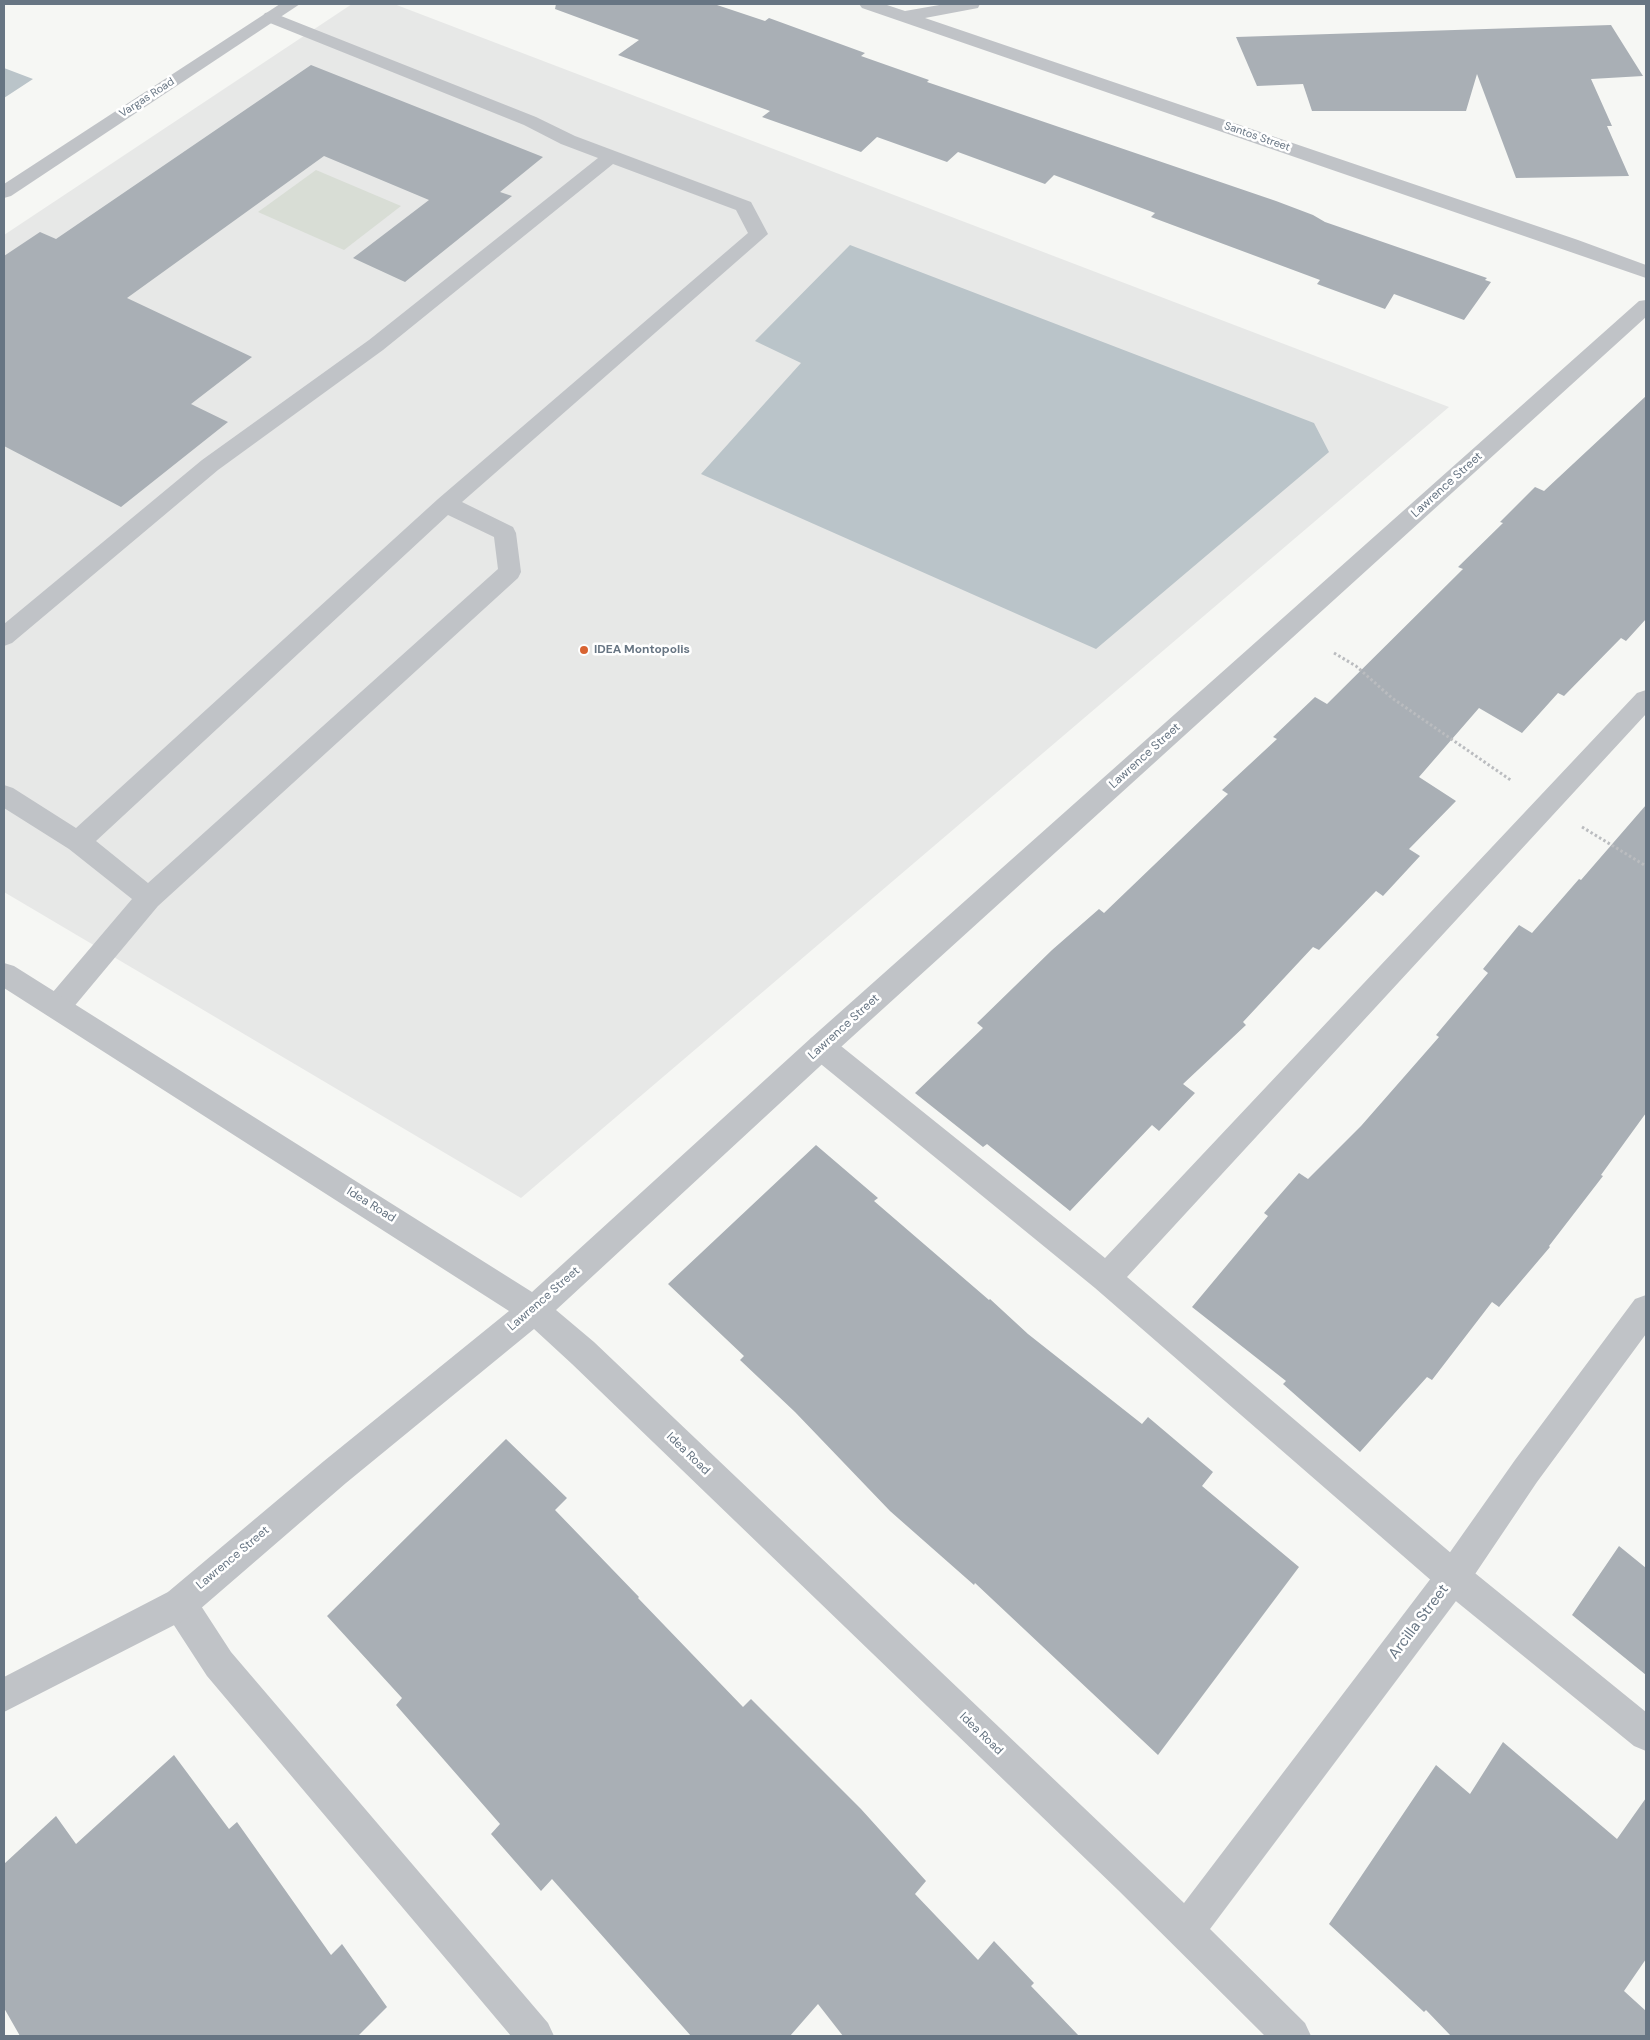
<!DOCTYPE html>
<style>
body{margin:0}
#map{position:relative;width:1650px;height:2040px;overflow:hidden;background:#f6f7f4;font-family:"DM Sans",sans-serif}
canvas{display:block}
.frame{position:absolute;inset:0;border:5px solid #677583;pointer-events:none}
</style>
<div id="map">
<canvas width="1650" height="2040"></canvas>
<div class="frame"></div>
</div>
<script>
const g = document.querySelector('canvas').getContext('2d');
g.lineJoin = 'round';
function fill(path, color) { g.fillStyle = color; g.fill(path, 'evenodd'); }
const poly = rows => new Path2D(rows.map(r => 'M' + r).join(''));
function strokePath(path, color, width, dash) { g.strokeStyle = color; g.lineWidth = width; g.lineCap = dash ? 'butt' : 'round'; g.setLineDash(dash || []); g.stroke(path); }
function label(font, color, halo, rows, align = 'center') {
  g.font = font + ' "DM Sans",sans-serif'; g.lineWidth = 5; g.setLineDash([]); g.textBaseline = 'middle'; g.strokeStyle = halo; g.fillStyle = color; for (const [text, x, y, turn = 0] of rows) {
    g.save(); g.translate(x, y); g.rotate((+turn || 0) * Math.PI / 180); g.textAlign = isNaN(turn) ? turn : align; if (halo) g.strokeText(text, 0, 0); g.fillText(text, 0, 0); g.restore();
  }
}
const built = poly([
 [352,4,394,4,1449,407,521,1198,4,892,4,235]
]);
const green = poly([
 [316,170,401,206,344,250,258,212]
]);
const water = poly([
 [4,68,33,79,4,98],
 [850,245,1314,423,1329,452,1096,649,701,474,801,363,755,341]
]);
const building = poly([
 [556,4,714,4,765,21,769,18,865,53,861,56,929,80,927,82,1276,201,1313,215,1325,222,1487,278,1485,280,1491,282,1464,320,1394,294,1385,309,1317,284,1320,280,1151,217,1155,213,1054,175,1045,184,958,152,947,162,877,137,861,152,762,117,770,111,618,55,639,40,555,9],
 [1611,25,1643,76,1591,79,1612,126,1607,126,1629,176,1516,178,1477,74,1466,111,1312,111,1303,84,1257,86,1236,37],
 [311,65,543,157,500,192,512,196,405,282,353,258,429,200,324,156,127,298,252,357,191,404,228,422,121,507,4,446,4,256,40,232,56,239],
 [1646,396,1646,619,1626,641,1621,638,1564,696,1558,693,1522,733,1479,708,1419,777,1456,801,1409,849,1420,856,1383,896,1376,891,1319,950,1313,947,1243,1022,1246,1025,1183,1084,1195,1093,1159,1131,1152,1125,1070,1211,987,1144,983,1147,915,1093,983,1028,977,1023,1052,950,1099,909,1104,913,1228,794,1222,790,1277,739,1273,737,1315,697,1327,704,1463,569,1458,567,1503,523,1500,522,1535,487,1544,491],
 [1646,805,1646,1113,1601,1175,1603,1176,1549,1246,1550,1247,1499,1307,1492,1302,1432,1380,1427,1377,1360,1452,1283,1384,1286,1381,1192,1307,1268,1216,1264,1213,1299,1173,1308,1179,1361,1126,1439,1037,1436,1035,1488,973,1483,969,1519,925,1532,933,1579,879,1581,880],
 [816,1145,878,1198,874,1201,989,1300,990,1299,1028,1334,1142,1424,1148,1417,1213,1472,1202,1486,1299,1567,1158,1755,975,1583,974,1585,890,1511,795,1412,740,1360,744,1356,668,1284],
 [506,1439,567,1498,555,1510,639,1597,638,1598,743,1707,751,1699,861,1809,926,1881,915,1894,978,1960,994,1941,1034,1983,1031,1986,1079,2036,843,2036,818,2004,790,2036,691,2036,552,1879,541,1891,491,1834,500,1824,396,1705,402,1698,327,1616],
 [1619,1546,1646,1568,1646,1675,1572,1615],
 [1503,1742,1617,1839,1646,1798,1646,1959,1624,1991,1646,2011,1646,2036,1451,2036,1426,2010,1424,2012,1329,1924,1436,1765,1470,1794],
 [174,1755,229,1829,237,1822,331,1955,342,1944,387,2007,358,2036,20,2036,4,2008,4,1864,56,1816,76,1844]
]);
const path = poly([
 [1334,653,1356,666,1392,698,1512,781],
 [1582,827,1646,866]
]);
const service = poly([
 [271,12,536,117,575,136,751,202,768,234,462,502,513,527,516,533,521,572,518,578,158,906,67,1015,57,1019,47,1015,43,1007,47,999,132,899,69,849,4,808,4,785,13,788,76,828,438,499,748,233,736,210,613,164,383,350,218,470,12,643,4,646,4,624,202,460,369,340,598,158,561,144,524,125,265,21,262,17,265,13,271,12],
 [448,515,494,537,498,569,148,883,96,841,448,515],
 [1646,690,1646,714,1127,1277,1465,1565,1646,1712,1646,1751,1634,1746,1441,1589,1095,1288,811,1056,807,1047,811,1038,821,1035,831,1038,1105,1258,1637,693,1646,690],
 [180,1587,192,1592,231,1652,548,2023,554,2036,511,2036,207,1676,168,1616,163,1604,168,1592,180,1587]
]);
const minor = poly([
 [859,4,884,4,905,11,945,4,980,4,978,8,925,18,1578,240,1646,265,1646,278,862,8,859,4],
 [1646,300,1646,317,831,1056,556,1310,594,1342,1184,1903,1441,1565,1515,1460,1635,1299,1646,1295,1646,1334,1537,1482,1465,1589,1210,1929,1305,2023,1311,2036,1265,2036,1118,1890,572,1364,534,1329,346,1483,192,1616,4,1712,4,1677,168,1592,324,1461,509,1311,4,988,4,963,14,966,532,1292,811,1038,1639,301,1646,300]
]);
const tertiary = poly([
 [280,4,300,4,11,196,4,198,4,184,280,4]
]);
const markers = [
 [584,650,5,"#d86332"]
];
const farStreetnames = [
 ["Vargas Road",147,98,-33],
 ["Santos Street",1257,137,19]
];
const streetNames = [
 ["Lawrence Street",1447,485,-42],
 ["Lawrence Street",1145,756,-42],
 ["Lawrence Street",844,1027,-42],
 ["Idea Road",371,1205,32],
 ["Lawrence Street",544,1299,-41],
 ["Idea Road",688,1454,44],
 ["Lawrence Street",233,1558,-40],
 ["Idea Road",981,1734,44]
];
const poiNames = [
 ["IDEA Montopolis",594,650]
];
const nearStreetnames = [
 ["Arcilla Street",1419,1622,-53]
];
fill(built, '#e7e8e7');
fill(green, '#d8ddd5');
fill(water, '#bac4c9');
fill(building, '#a9afb5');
strokePath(path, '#babcbf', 3, [2.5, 2.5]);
fill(service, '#c0c3c7');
fill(minor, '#c0c3c7');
fill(tertiary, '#c0c3c7');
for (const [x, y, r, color] of markers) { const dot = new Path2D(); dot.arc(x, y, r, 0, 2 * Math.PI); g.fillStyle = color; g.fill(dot); strokePath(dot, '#fff', 2); }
label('11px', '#677583', '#fff', farStreetnames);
label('12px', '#677583', '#fff', streetNames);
label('bold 12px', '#677583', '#fff', poiNames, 'left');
label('15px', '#677583', '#fff', nearStreetnames);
</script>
